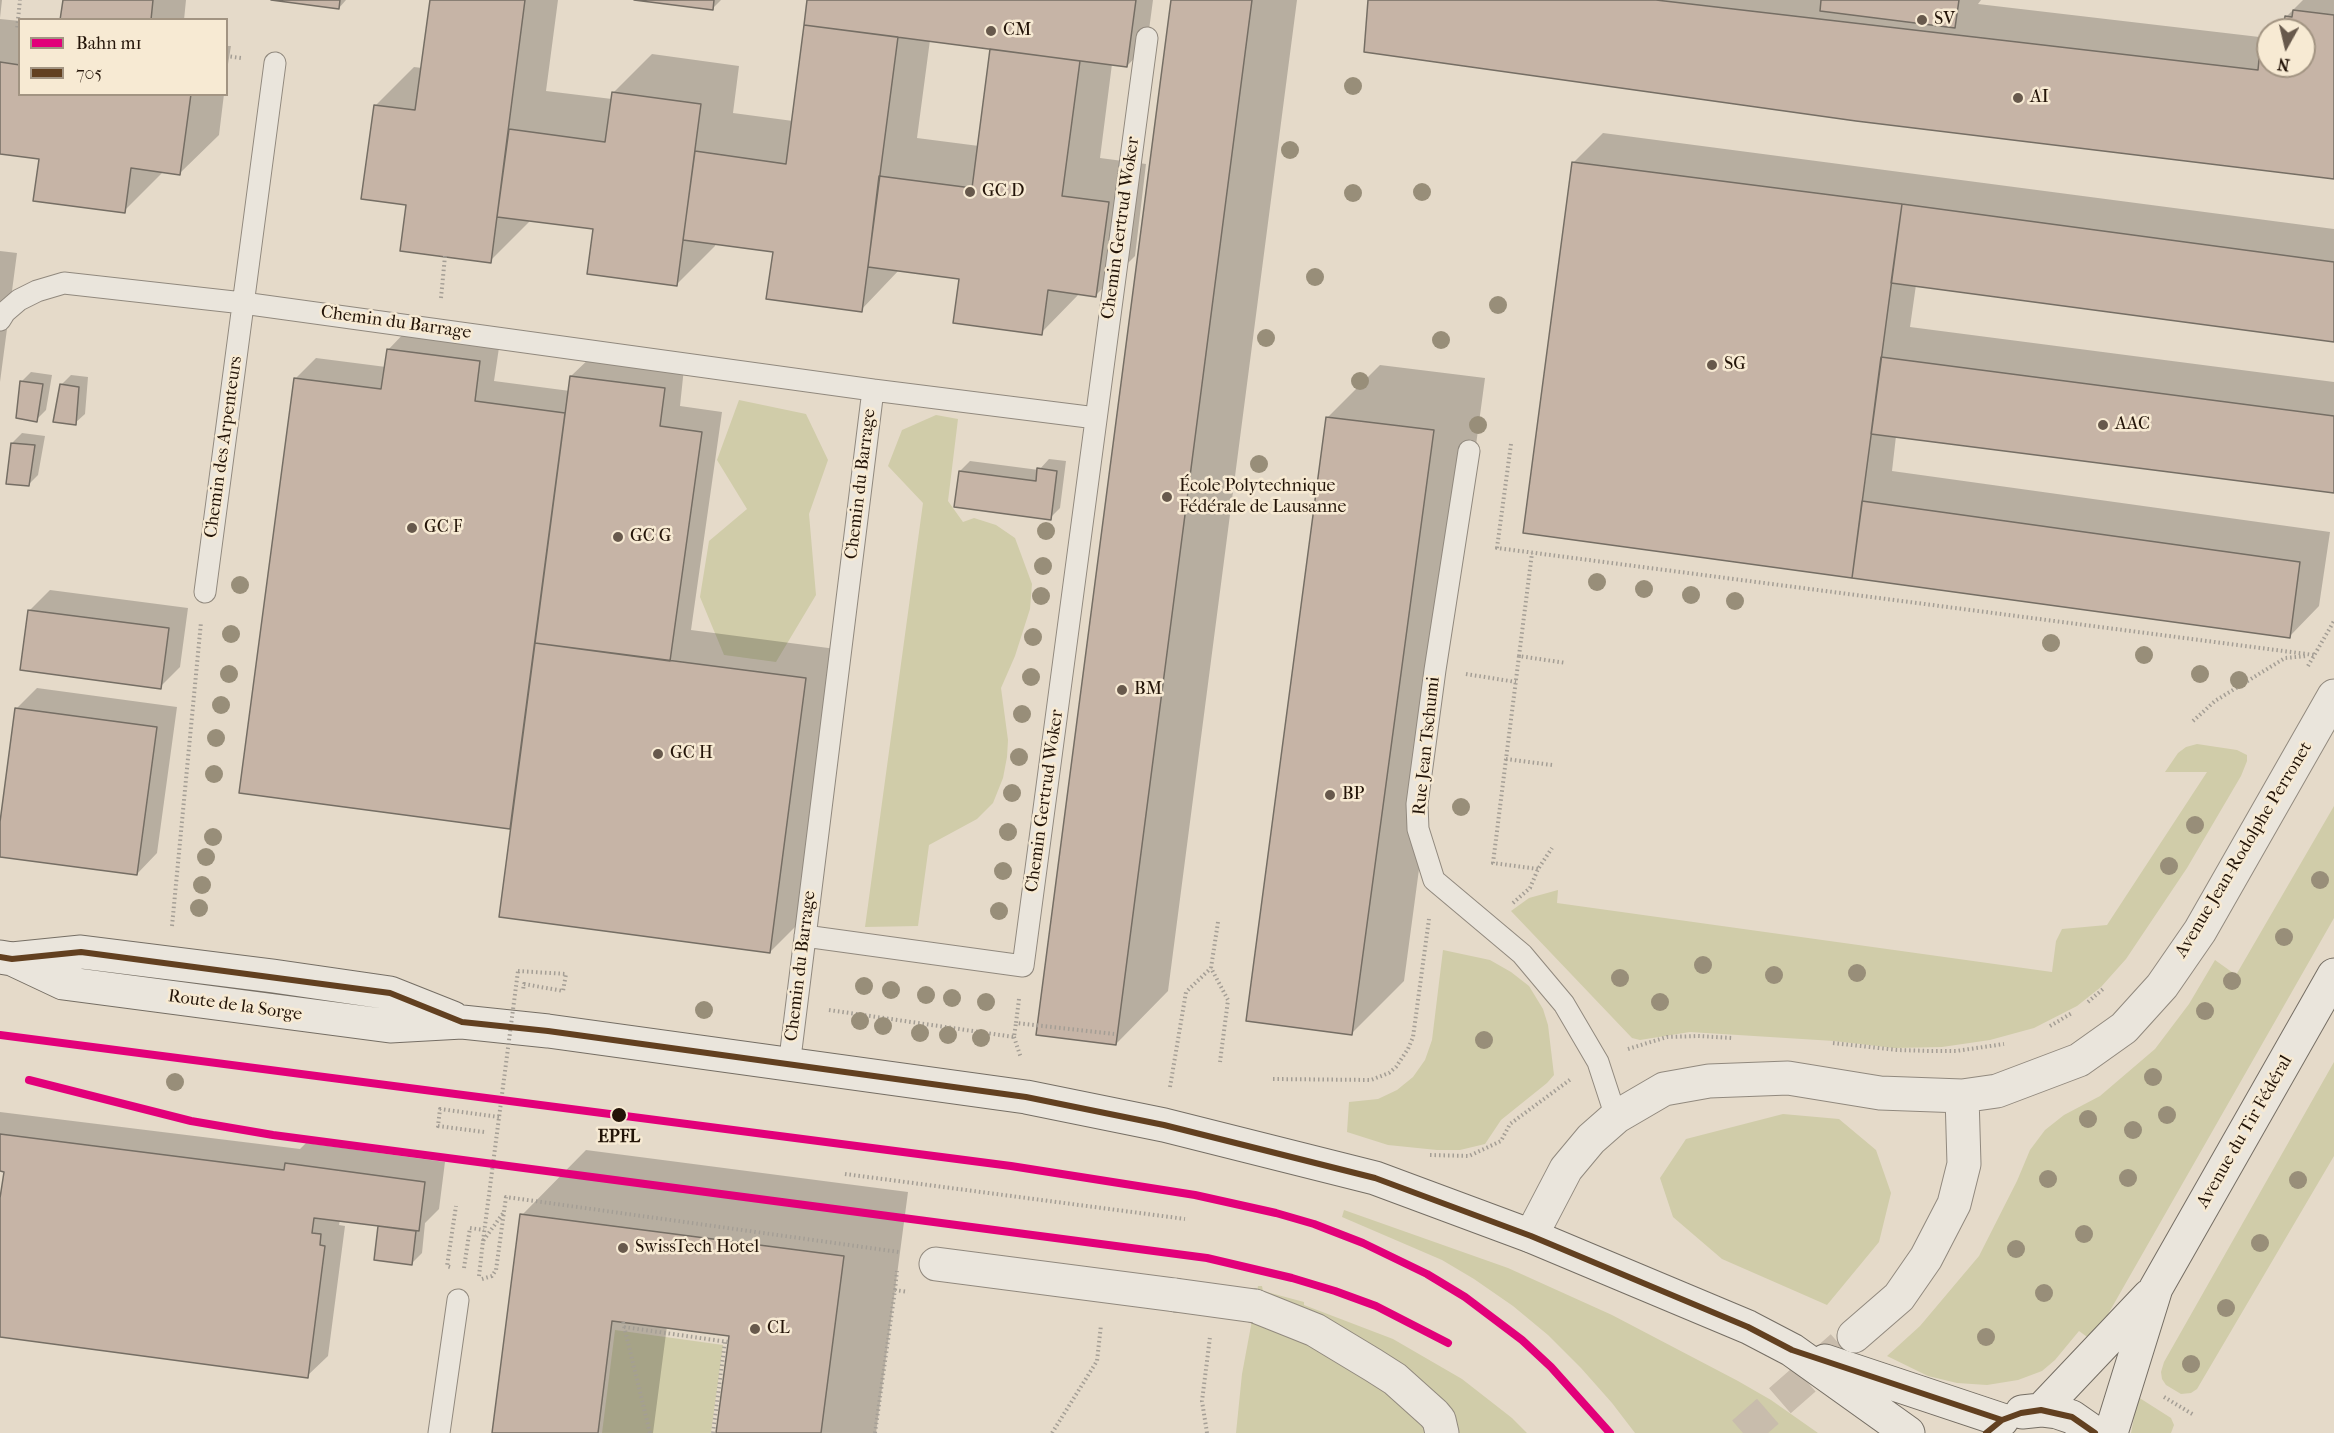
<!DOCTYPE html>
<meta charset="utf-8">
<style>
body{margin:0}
#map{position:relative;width:2334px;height:1433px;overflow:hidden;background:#e5dac9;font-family:"IM FELL French Canon",serif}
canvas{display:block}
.legend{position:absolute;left:18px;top:18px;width:210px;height:78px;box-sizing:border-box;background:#f7ead3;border:2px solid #a29482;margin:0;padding:8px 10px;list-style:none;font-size:18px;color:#231408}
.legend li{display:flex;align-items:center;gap:12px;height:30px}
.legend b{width:30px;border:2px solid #a29482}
.north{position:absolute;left:2256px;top:18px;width:60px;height:60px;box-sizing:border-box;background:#f7ead3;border:2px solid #a29482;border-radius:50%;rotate:188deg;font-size:16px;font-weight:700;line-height:24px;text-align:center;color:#231408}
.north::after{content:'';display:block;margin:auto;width:21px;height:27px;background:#67594c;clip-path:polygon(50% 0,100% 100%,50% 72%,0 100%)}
</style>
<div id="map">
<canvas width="2334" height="1433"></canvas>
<ul class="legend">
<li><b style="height:8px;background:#e2007a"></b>Bahn m1</li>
<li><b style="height:8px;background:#624020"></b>705</li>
</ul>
<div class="north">N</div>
</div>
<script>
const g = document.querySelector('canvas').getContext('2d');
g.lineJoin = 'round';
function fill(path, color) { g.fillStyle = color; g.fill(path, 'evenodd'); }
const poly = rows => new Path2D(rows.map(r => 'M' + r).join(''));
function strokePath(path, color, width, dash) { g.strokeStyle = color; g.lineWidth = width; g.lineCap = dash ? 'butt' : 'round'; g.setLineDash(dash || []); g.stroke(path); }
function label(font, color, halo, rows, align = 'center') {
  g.font = font + ' "IM FELL French Canon",serif'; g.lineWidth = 5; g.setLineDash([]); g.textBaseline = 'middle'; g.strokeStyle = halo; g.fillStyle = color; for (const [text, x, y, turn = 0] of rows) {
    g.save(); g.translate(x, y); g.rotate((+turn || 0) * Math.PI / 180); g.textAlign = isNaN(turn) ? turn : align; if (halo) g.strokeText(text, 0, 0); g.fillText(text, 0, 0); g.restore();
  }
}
const green = poly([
 [739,400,806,414,828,460,809,514,816,595,776,662,724,655,700,597,709,541,747,509,717,460],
 [936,415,958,419,948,501,963,522,974,518,996,525,1015,538,1032,584,1030,609,1015,656,1001,688,1008,740,1007,757,1003,778,993,803,977,819,929,845,918,926,865,927,923,503,888,466,902,430],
 [2197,744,2237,750,2247,755,2247,761,2241,776,2187,868,2126,959,2101,987,2077,1006,2034,1028,1990,1040,1942,1047,1894,1048,1834,1041,1690,1032,1640,1040,1632,1038,1511,911,1529,898,1558,890,1557,903,2052,972,2056,941,2062,929,2107,925,2207,772,2165,772,2178,753,2186,747],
 [2334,806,2334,918,2103,1323,2090,1339,2079,1331,2055,1360,2042,1371,2018,1380,1987,1385,1957,1383,1928,1376,1887,1356,1920,1326,1979,1256,2017,1181,2030,1150,2045,1130,2064,1115,2100,1096,2155,1049,2189,1004,2215,960,2236,975],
 [1443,950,1490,960,1511,972,1529,986,1543,1009,1548,1025,1554,1075,1547,1083,1501,1120,1485,1144,1460,1150,1437,1150,1388,1145,1347,1132,1349,1102,1378,1099,1397,1090,1413,1077,1425,1060,1432,1040],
 [2334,1062,2334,1156,2197,1389,2191,1393,2181,1394,2166,1385,2162,1379,2161,1372,2164,1362],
 [1783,1114,1839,1119,1876,1150,1891,1193,1879,1242,1827,1305,1722,1259,1673,1217,1660,1178,1686,1139],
 [1344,1210,1508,1268,1612,1315,1738,1381,1771,1400,1818,1433,1635,1433,1612,1403,1581,1368,1548,1335,1513,1306,1474,1279,1442,1260,1342,1217],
 [1258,1286,1262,1286,1263,1291,1304,1302,1304,1305,1393,1339,1462,1379,1512,1418,1527,1433,1450,1433,1256,1296],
 [1253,1315,1373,1376,1431,1433,1236,1433,1242,1374],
 [615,1330,723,1345,711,1433,602,1433],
 [2138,1397,2171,1418,2174,1425,2171,1433,2131,1433]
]);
const shadow = poly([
 [0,0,2,0,0,18],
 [64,0,186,0,184,20,61,20],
 [282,0,346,0,339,8],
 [431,0,558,0,546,91,612,99,613,93,652,54,739,66,733,113,793,121,809,0,1153,0,1147,45,1127,66,1112,64,1100,158,1146,164,1135,256,1096,295,1080,293,1041,333,961,278,900,269,861,310,774,251,716,243,715,246,677,284,595,228,529,219,529,222,490,261,407,203,375,106,414,67,422,68],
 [930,40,991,48,979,146,917,138],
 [646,0,721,0,712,9],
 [1172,0,1297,0,1168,991,1116,1044],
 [1369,0,1981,0,1978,4,2268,38,2268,66,2304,66,2304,30,2277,30,2286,21,2287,16,2303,0,2334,0,2334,177],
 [0,19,20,21,20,94,224,94,219,135,180,173,163,172,124,211,40,158,0,153],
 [226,46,231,46,226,76],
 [1603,133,2334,229,2334,341,1916,285,1910,327,2334,382,2334,492,1896,436,1892,471,2330,532,2319,606,2289,637,1524,532,1573,163],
 [0,251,17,253,0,382],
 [408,329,500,341,494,381,570,391,571,376,592,356,684,368,680,406,722,412,691,630,836,649,800,922,770,952,512,825,510,828,295,379,316,358,386,367,388,350],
 [1380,365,1485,378,1404,981,1352,1033,1327,418],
 [31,372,52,375,46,410,36,420,21,382],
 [71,375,88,377,85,414,75,423,61,385],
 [22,433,45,436,38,475,28,485,12,443],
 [1049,459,1066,461,1060,508,1050,518,960,471,970,461,1039,470],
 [50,590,188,608,180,667,160,687,30,610],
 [37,688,177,707,157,853,137,874,0,856,0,834,16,709],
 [0,1112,300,1149,306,1143,445,1162,439,1209,425,1223,422,1253,412,1263,380,1227,382,1225,340,1220,339,1225,345,1226,328,1356,307,1376,0,1335,0,1209,5,1170,0,1170],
 [586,1150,908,1192,876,1433,718,1433,730,1335,667,1326,653,1433,493,1433,522,1215]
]);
const building = poly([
 [63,0,153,0,151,20,60,20,63,0],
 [271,0,340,0,339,9,271,0],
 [430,0,525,0,491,263,400,251,406,205,361,199,374,105,415,110,430,0],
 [634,0,714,0,713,10,634,0],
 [807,0,1136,0,1127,67,804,25,807,0],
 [1171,0,1252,0,1116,1045,1036,1035,1171,0],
 [1368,0,1656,0,2258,70,2259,59,2268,60,2268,66,2304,66,2304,30,2283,30,2285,16,2292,17,2293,10,2334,15,2334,179,1856,121,1364,52,1368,0],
 [1821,0,1959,0,1955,28,1820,11,1821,0],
 [804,25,898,37,862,312,766,299,773,252,683,240,695,151,786,164,804,25],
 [990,49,1080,61,1062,196,1109,202,1096,297,1048,290,1042,335,953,323,959,279,868,267,879,176,972,188,990,49],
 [0,62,20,65,20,94,191,94,180,175,131,168,125,213,33,201,39,159,0,154,0,62],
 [612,92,701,104,677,286,587,274,593,229,497,217,509,129,605,142,612,92],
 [1572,162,1902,204,1852,578,1523,533,1572,162],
 [1902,204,2334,262,2334,342,1891,283,1902,204],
 [387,349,480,361,475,401,565,413,510,829,239,793,294,378,381,389,387,349],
 [1881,357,2334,416,2334,493,1871,434,1881,357],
 [570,376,665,388,660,426,702,432,670,661,535,643,570,376],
 [20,381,43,384,37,422,16,418,20,381],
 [60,384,79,387,76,425,53,422,60,384],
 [1326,417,1434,430,1352,1035,1246,1021,1326,417],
 [11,443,35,445,29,486,6,484,11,443],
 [1037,468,1057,471,1051,520,954,507,959,471,1036,481,1037,468],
 [1862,501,2300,562,2290,638,1852,578,1862,501],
 [28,610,169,628,161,689,20,670,28,610],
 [535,643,806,678,770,953,499,917,535,643],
 [15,708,157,727,137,875,0,857,0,822,15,708],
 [0,1134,284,1170,285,1163,425,1182,419,1231,314,1218,312,1233,321,1234,320,1245,325,1246,308,1378,0,1337,0,1198,4,1172,0,1171,0,1134],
 [520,1214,844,1256,821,1433,716,1433,729,1336,612,1321,598,1433,492,1433,520,1214],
 [378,1226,416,1231,412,1265,374,1260,378,1226]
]);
const streetTunnel = poly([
 [1743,1433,1854,1336]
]);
const path = poly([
 [20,29,17,29,20,0],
 [226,56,241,58],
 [441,298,445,256],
 [1511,444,1497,548,2314,655],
 [1519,656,1532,553],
 [2308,666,2334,621],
 [1466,674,1516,682],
 [2193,721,2215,701,2285,658,2307,656],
 [1506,759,1493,863,1538,869],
 [1552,765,1506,759,1519,656,1566,663],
 [1513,903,1530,888,1538,869,1552,848],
 [1218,922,1211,968,1228,1000,1220,1062],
 [172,926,201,622],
 [518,971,566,974,563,991,524,984,523,990],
 [1019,999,1016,1023,1114,1034],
 [2088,1002,2103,989],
 [829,1010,1014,1037,1016,1023],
 [2050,1026,2072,1013],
 [1014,1037,1021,1058],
 [1833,1043,1897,1050,1931,1051,1956,1051,2004,1044],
 [1628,1049,1667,1037,1698,1036,1732,1038],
 [1273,1079,1371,1080,1389,1073,1396,1067,1408,1049,1413,1037,1429,919],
 [1170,1087,1186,992,1211,968],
 [484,1132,438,1126,440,1109,499,1117],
 [1430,1155,1469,1156,1501,1141,1510,1124,1571,1079],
 [845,1174,1185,1219],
 [450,1267,447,1266,456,1206],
 [464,1268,470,1228,484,1230],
 [479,1276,483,1241,504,1212],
 [482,1279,492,1276,496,1270,506,1197,899,1252,899,1254],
 [895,1290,897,1271],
 [623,1322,650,1433],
 [624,1327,728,1342],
 [2164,1397,2194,1415],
 [713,1433,725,1342],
 [875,1433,895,1290,908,1292],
 [1052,1433,1097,1361,1101,1325],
 [1207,1433,1202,1401,1210,1337]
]);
const lane = poly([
 [0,320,5,312,19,300,37,291,64,283,243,303,873,390,789,1066],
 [873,390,1096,418],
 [1469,451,1435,670,1417,804,1418,829,1434,880,1522,954,1564,1004,1598,1062,1616,1117],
 [205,592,275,63],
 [805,936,1023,966,1147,38],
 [439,1433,458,1300]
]);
const street = poly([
 [1531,1236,1566,1169,1591,1139,1616,1117,1664,1089,1709,1081,1788,1078,1880,1093,1962,1096,1997,1091,2079,1060,2124,1028,2162,986,2200,931,2334,696],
 [936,1264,1175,1295],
 [1255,1306,1315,1330,1373,1365,1395,1379,1434,1414,1439,1420,1442,1433],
 [1854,1336,1899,1297,1926,1258,1954,1204,1964,1164,1962,1096]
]);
const secondary = poly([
 [0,957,12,959,63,983,390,1026,462,1022,548,1031,1026,1097,1164,1125,1375,1178,1531,1236,1748,1327,1792,1350,1908,1433],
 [12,959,81,952,273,976,390,993,453,1018],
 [1825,1361,2002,1420],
 [2041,1410,2149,1296],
 [2022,1412,2041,1410,2057,1412,2072,1417,2095,1433],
 [2111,1433,2156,1288,2334,975]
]);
const pathBridge = poly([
 [483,1241,518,971]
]);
const streetBridge = poly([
 [1175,1295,1255,1306]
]);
const bus1 = poly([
 [0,957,12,959,81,952,390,993,462,1022,548,1031,1026,1097,1164,1125,1375,1178,1531,1236,1748,1327,1792,1350,2002,1420],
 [1986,1433,2002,1420,2021,1413,2041,1410,2072,1417,2095,1433]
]);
const rail1 = poly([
 [0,1035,1011,1166,1195,1195,1276,1213,1314,1224,1363,1243,1427,1274,1465,1297,1522,1340,1551,1367,1610,1433],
 [29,1080,191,1121,273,1135,1207,1258,1292,1278,1335,1291,1376,1306,1448,1343]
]);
const trees = [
 [1353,86],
 [1290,150],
 [1422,192],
 [1353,193],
 [1315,277],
 [1498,305],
 [1266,338],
 [1441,340],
 [1360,381],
 [1478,425],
 [1259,464],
 [1046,531],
 [1043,566],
 [1597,582],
 [240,585],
 [1644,589],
 [1691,595],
 [1041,596],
 [1735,601],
 [231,634],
 [1033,637],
 [2051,643],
 [2144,655],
 [229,674],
 [2200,674],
 [1031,677],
 [2239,680],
 [221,705],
 [1022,714],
 [216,738],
 [1019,757],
 [214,774],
 [1012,793],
 [1461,807],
 [2195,825],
 [1008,832],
 [213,837],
 [206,857],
 [2169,866],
 [1003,871],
 [2320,880],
 [202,885],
 [199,908],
 [999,911],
 [2284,937],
 [1703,965],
 [1857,973],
 [1774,975],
 [1620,978],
 [2232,981],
 [864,986],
 [891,990],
 [926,995],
 [952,998],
 [986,1002],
 [1660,1002],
 [704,1010],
 [2205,1011],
 [860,1021],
 [883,1026],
 [920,1033],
 [948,1035],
 [981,1038],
 [1484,1040],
 [2153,1077],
 [175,1082],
 [2167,1115],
 [2088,1119],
 [2133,1130],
 [2128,1178],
 [2048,1179],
 [2298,1180],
 [2084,1234],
 [2260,1243],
 [2016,1249],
 [2044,1293],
 [2226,1308],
 [1986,1337],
 [2191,1364]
];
const markers = [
 [1922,20,6,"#67594c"],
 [991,31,6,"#67594c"],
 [2018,98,6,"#67594c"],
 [970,192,6,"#67594c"],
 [1712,365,6,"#67594c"],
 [2103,425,6,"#67594c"],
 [1167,497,6,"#67594c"],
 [412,528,6,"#67594c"],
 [618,537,6,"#67594c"],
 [1122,690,6,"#67594c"],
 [658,754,6,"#67594c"],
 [1330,795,6,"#67594c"],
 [619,1115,8,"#231408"],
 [623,1248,6,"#67594c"],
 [755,1329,6,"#67594c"]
];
const poiNames = [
 ["SV",1934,20],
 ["CM",1003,31],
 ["AI",2030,98],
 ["GC D",982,192],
 ["SG",1724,365],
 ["AAC",2115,425],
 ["École Polytechnique",1179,487],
 ["Fédérale de Lausanne",1179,508],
 ["GC F",424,528],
 ["GC G",630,537],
 ["BM",1134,690],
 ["GC H",670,754],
 ["BP",1342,795],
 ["SwissTech Hotel",635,1248],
 ["CL",767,1329]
];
const streetNames = [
 ["Chemin Gertrud Woker",1121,228,-82],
 ["Chemin du Barrage",396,323,8],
 ["Chemin des Arpenteurs",224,447,-82],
 ["Chemin du Barrage",861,484,-83],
 ["Rue Jean Tschumi",1427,746,-84],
 ["Chemin Gertrud Woker",1045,801,-82],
 ["Avenue Jean-Rodolphe Perronet",2244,850,-59],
 ["Chemin du Barrage",801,966,-83],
 ["Route de la Sorge",235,1006,8],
 ["Avenue du Tir Fédéral",2245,1132,-60]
];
const stopNames = [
 ["EPFL",619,1138]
];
fill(green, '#d0cca9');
fill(shadow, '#0003');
fill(building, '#c6b4a6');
strokePath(building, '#756e64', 1.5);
strokePath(streetTunnel, '#c8bcac', 33, [33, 16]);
strokePath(lane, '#91897e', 23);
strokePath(street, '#91897e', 35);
strokePath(secondary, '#756e64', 35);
strokePath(path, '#a49e95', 4, [1.5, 3]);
strokePath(lane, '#eae5dc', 21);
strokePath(street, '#eae5dc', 33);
strokePath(secondary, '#eae5dc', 33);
strokePath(streetBridge, '#91897e', 35, []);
strokePath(pathBridge, '#a49e95', 4, [1.5, 3]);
strokePath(streetBridge, '#eae5dc', 33);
strokePath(bus1, '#624020', 6);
strokePath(rail1, '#e2007a', 8);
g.fillStyle = '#988e79';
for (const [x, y] of trees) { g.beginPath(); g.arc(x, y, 9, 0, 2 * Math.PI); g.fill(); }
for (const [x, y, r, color] of markers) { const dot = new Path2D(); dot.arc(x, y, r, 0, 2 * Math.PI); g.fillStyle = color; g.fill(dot); strokePath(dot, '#f7ead3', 2); }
label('18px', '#231408', '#f7ead3', poiNames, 'left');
label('18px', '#231408', '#f7ead3', streetNames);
label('bold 18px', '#231408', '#f7ead3', stopNames);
</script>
